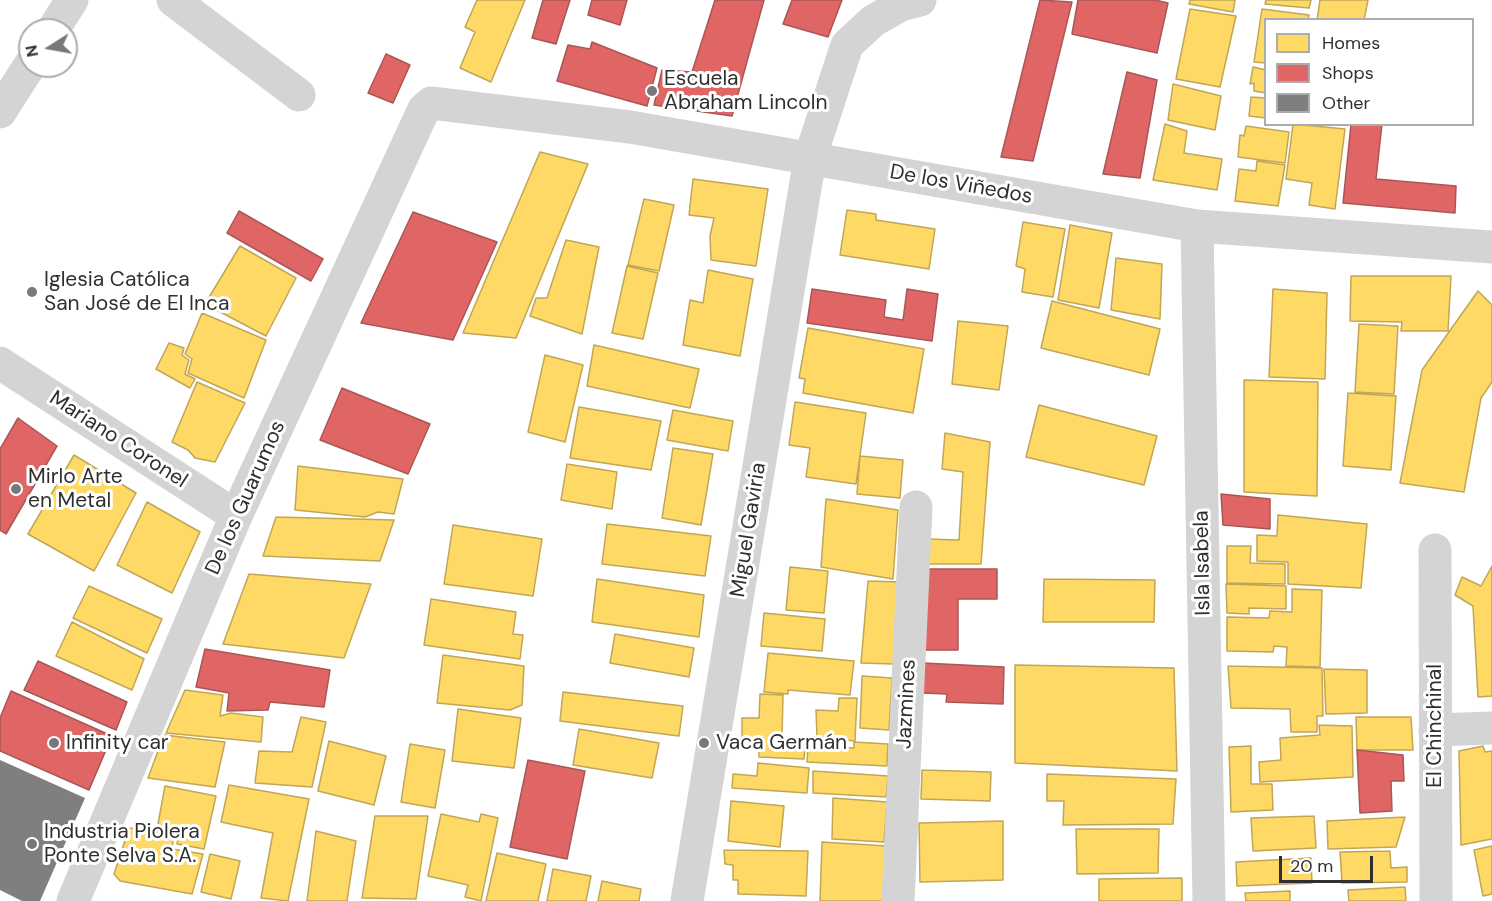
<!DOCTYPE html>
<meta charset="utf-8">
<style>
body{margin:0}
#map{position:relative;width:1492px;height:901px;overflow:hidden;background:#fff;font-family:"DM Sans",sans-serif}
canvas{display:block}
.legend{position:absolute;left:1264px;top:18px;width:210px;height:108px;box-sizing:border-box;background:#fff;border:2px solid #acacac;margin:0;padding:8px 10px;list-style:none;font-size:18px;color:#2f2f2f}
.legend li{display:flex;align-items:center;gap:12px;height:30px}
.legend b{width:30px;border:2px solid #acacac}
.north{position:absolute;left:18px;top:18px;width:60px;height:60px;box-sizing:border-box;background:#fff;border:2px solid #acacac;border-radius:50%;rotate:259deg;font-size:16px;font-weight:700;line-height:24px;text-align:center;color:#2f2f2f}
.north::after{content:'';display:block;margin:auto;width:21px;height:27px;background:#787878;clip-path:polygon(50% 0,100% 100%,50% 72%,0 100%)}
.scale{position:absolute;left:1279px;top:856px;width:94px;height:27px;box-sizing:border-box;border:3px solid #2f2f2f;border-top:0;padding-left:8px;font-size:18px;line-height:21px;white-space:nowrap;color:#2f2f2f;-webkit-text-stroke:4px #fff;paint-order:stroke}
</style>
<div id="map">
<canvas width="1492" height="901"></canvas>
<ul class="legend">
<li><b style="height:16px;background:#ffd966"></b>Homes</li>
<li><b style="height:16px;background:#e06666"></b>Shops</li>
<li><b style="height:16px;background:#7f7f7f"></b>Other</li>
</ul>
<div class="north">N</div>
<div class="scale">20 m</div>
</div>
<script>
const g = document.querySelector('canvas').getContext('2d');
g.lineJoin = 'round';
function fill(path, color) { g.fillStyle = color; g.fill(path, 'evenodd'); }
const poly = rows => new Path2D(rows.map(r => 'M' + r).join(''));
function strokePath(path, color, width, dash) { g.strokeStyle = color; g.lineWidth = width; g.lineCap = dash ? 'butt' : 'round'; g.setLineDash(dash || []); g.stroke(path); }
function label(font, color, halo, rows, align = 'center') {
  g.font = font + ' "DM Sans",sans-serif'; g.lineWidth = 6; g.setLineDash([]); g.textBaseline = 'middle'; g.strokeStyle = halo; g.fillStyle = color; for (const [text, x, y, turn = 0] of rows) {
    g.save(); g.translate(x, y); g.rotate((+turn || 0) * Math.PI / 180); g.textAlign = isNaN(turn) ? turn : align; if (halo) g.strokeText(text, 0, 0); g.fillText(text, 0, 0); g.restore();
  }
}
const homes = poly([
 [477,0,525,0,491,82,460,68,475,32,465,27,477,0],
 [1190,0,1235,0,1233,12,1189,4,1190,0],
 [1266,0,1311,0,1309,8,1265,4,1266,0],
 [1320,0,1368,0,1364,20,1317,20,1320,0],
 [1190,9,1236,16,1220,87,1176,79,1190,9],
 [1262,9,1309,15,1308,20,1266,20,1266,63,1254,62,1262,9],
 [1253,67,1266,70,1266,93,1254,91,1254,83,1250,84,1253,67],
 [1173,84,1221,96,1215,130,1168,120,1173,84],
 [1251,97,1266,98,1266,118,1249,116,1251,97],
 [1165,124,1187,131,1184,153,1222,159,1217,190,1153,180,1165,124],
 [1293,124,1345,129,1335,209,1309,205,1312,183,1286,179,1293,124],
 [1246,126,1289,132,1285,163,1238,157,1240,135,1244,136,1246,126],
 [540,152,588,164,516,338,463,333,540,152],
 [1257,161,1285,165,1278,206,1235,201,1239,169,1256,171,1257,161],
 [693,179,768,189,756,266,711,260,710,236,714,218,689,215,693,179],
 [644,199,674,205,659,271,628,265,644,199],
 [847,210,876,214,876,220,935,229,929,269,840,255,847,210],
 [1023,222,1065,229,1053,297,1022,292,1025,269,1016,266,1023,222],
 [1070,225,1112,233,1099,308,1058,300,1070,225],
 [566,240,599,247,582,334,530,316,536,298,547,298,566,240],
 [240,246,296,278,266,336,205,304,240,246],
 [1116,258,1162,264,1160,319,1111,310,1116,258],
 [627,266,658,273,643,339,612,333,627,266],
 [708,270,753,279,740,356,683,345,690,300,703,303,708,270],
 [1351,276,1451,276,1448,331,1401,331,1402,322,1350,321,1351,276],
 [1273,289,1327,293,1325,379,1269,377,1273,289],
 [1478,291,1492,305,1492,382,1481,398,1464,492,1400,483,1422,370,1478,291],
 [1052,301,1160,329,1149,375,1041,348,1052,301],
 [202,313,266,340,244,398,188,373,192,359,185,354,202,313],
 [958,321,1008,326,999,390,952,384,958,321],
 [1359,324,1398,326,1394,394,1355,392,1359,324],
 [808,328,924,349,913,413,803,393,805,379,799,378,808,328],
 [169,343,184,348,182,355,189,360,185,374,195,379,190,388,156,369,169,343],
 [594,345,699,369,690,408,587,386,594,345],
 [545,355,583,365,565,442,528,432,545,355],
 [1244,380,1318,382,1317,496,1244,492,1244,380],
 [197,382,245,403,215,462,195,458,188,450,172,442,197,382],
 [1348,393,1396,396,1391,470,1343,466,1348,393],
 [795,402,866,413,856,484,806,477,810,448,789,445,795,402],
 [1039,405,1157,436,1144,485,1026,457,1039,405],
 [579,407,661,421,651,470,570,458,579,407],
 [673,410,733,421,728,451,667,440,673,410],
 [945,433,990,442,981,564,926,564,928,539,959,540,963,472,942,469,945,433],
 [673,448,713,454,701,525,662,518,673,448],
 [74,455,136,493,94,571,28,534,74,455],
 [860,456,903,460,900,498,857,494,860,456],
 [567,464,617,472,612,509,561,500,567,464],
 [298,466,403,479,394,514,378,512,365,517,295,510,298,466],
 [826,499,898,510,893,579,821,567,826,499],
 [147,502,200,532,172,593,117,565,147,502],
 [1278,515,1367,524,1361,588,1288,584,1288,562,1257,561,1257,535,1277,536,1278,515],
 [276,517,394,520,380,561,263,556,276,517],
 [607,524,711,536,705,576,602,564,607,524],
 [453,525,542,539,533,596,444,584,453,525],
 [1227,546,1251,546,1250,563,1285,564,1285,584,1227,583,1227,546],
 [1492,566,1492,696,1478,697,1473,606,1455,595,1462,577,1481,586,1492,566],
 [790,567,828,571,824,613,786,610,790,567],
 [249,574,371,584,344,658,223,644,249,574],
 [597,579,704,595,699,637,592,622,597,579],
 [1044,579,1155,580,1154,622,1043,622,1044,579],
 [868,581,902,582,894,664,861,663,868,581],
 [1226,584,1286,586,1286,609,1249,608,1249,614,1227,613,1226,584],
 [89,586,162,619,147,653,73,618,89,586],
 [1292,589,1322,590,1320,667,1286,666,1287,647,1274,646,1273,652,1227,651,1227,617,1269,618,1270,611,1292,612,1292,589],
 [431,599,516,612,513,634,523,635,520,659,424,645,431,599],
 [764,613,825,619,822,651,761,646,764,613],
 [72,622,144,659,132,690,56,656,72,622],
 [615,634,694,648,689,677,610,663,615,634],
 [768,653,854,661,850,695,788,690,788,694,764,692,768,653],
 [443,655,524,666,522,705,510,710,437,703,443,655],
 [1015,665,1174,668,1177,771,1015,763,1015,665],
 [1228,666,1322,668,1323,716,1317,716,1317,732,1291,732,1290,709,1231,708,1228,666],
 [1324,669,1367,670,1367,713,1326,714,1324,669],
 [862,676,892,678,889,730,860,728,862,676],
 [185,690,223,695,220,716,231,713,263,717,261,742,166,733,185,690],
 [563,692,683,706,679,736,560,721,563,692],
 [760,694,783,695,782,737,806,738,804,759,759,757,759,739,742,738,742,718,759,718,760,694],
 [839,698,857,698,855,741,817,737,816,710,838,711,839,698],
 [458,709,521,718,514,768,452,761,458,709],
 [301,717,326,722,312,787,255,783,259,751,292,752,301,717],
 [1356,717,1411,717,1413,750,1357,750,1356,717],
 [1319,725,1352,726,1353,777,1260,782,1259,762,1281,760,1280,738,1320,735,1319,725],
 [579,729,659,743,652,778,573,765,579,729],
 [164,735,225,742,215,787,148,778,164,735],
 [329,741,386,756,374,805,318,791,329,741],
 [854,742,888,744,887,766,807,762,808,746,854,748,854,742],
 [410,744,445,750,435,808,401,802,410,744],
 [1251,746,1251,784,1272,784,1273,810,1231,812,1229,747,1251,746],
 [1483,746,1485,752,1492,751,1492,839,1461,845,1459,751,1483,746],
 [758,763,809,768,807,793,732,788,733,774,757,776,758,763],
 [922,770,991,772,990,801,921,799,922,770],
 [813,771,888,776,886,797,813,793,813,771],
 [1047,774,1176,779,1173,824,1063,825,1064,801,1047,801,1047,774],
 [229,785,309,799,288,901,261,898,273,833,221,822,229,785],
 [165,786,216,796,204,849,177,844,179,831,158,824,165,786],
 [833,798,887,802,884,842,832,839,833,798],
 [731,801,784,806,780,847,728,841,731,801],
 [441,814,479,822,481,814,498,818,481,901,465,897,468,885,428,876,441,814],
 [375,816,428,816,416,899,362,898,375,816],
 [1314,816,1316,848,1253,851,1251,818,1314,816],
 [1405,817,1396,847,1328,849,1327,821,1405,817],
 [1003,821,1003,880,920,882,919,823,1003,821],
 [129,828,174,833,172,849,203,854,192,894,120,881,114,874,129,828],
 [1076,829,1159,829,1158,873,1077,874,1076,829],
 [316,831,356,841,347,901,307,901,316,831],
 [822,842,887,846,884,901,820,901,822,842],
 [1492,846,1492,894,1483,896,1474,850,1492,846],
 [724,850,808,851,806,896,738,894,738,880,733,880,733,865,725,864,724,850],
 [1390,851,1391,868,1407,867,1407,882,1342,883,1340,852,1390,851],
 [497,853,546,864,538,901,486,901,497,853],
 [210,854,240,861,231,899,201,892,210,854],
 [1311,858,1312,883,1237,886,1236,862,1311,858],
 [553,869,591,876,586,901,547,901,553,869],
 [1182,878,1182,901,1099,901,1099,879,1182,878],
 [602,881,641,889,639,901,598,901,602,881],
 [1405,887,1406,901,1349,901,1348,890,1405,887],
 [1290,891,1290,901,1246,901,1245,893,1290,891]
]);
const shops = poly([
 [543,0,570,0,556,44,532,38,543,0],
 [592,0,627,0,620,25,588,15,592,0],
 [715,0,764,0,732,116,654,105,662,70,692,72,715,0],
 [792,0,842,0,828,37,783,24,792,0],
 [1040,0,1072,2,1033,161,1001,157,1040,0],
 [1078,0,1155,0,1168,3,1157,53,1072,34,1078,0],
 [592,42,657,68,647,106,557,81,568,45,590,49,592,42],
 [386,54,410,65,393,103,368,93,386,54],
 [1127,72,1157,80,1140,178,1103,174,1127,72],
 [1351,124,1382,124,1376,179,1456,186,1455,213,1343,203,1351,124],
 [239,211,323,259,311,281,227,233,239,211],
 [413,212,497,242,453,340,361,323,413,212],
 [812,289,886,300,884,317,903,320,907,289,938,294,932,341,807,323,812,289],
 [342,388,430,424,408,474,320,440,342,388],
 [18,418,57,446,6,534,0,530,0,449,18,418],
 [1221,494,1270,499,1270,529,1223,525,1221,494],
 [924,569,997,569,997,599,958,599,958,650,924,650,924,569],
 [205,649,330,670,324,707,270,702,268,710,227,711,229,693,196,687,205,649],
 [38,661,127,702,116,730,24,690,38,661],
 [923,663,1004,667,1003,704,946,702,947,694,922,693,923,663],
 [11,691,112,736,89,790,0,751,0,718,11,691],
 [1357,750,1403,755,1404,781,1391,781,1392,811,1360,813,1357,750],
 [528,760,585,771,567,859,510,847,528,760]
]);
const building = poly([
 [0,760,85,798,40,901,22,901,0,890]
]);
const minor = poly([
 [173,0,299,95],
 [53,30,72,0],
 [0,112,30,65],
 [1197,226,1209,901],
 [0,363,236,516],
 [1435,550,1436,901],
 [1435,730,1492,728],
 [73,901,236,516,424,109,431,103,630,127,1197,226,1492,247],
 [687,901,810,158,847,45,873,21,901,5,920,0],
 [898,901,916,507]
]);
const markers = [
 [652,91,6,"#787878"],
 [32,292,6,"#787878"],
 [16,489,6,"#787878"],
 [54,743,6,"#787878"],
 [704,743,6,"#787878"],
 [32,844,6,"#787878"]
];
const poiNames = [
 ["Escuela",664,79],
 ["Abraham Lincoln",664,103],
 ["Iglesia Católica",44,280],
 ["San José de El Inca",44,304],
 ["Mirlo Arte",28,477],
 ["en Metal",28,501],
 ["Infinity car",66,743],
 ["Vaca Germán",716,743],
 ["Industria Piolera",44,832],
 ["Ponte Selva S.A.",44,856]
];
const streetNames = [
 ["De los Viñedos",961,185,10],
 ["Mariano Coronel",118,440,33],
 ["De los Guarumos",246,498,-66],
 ["Miguel Gaviria",749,530,-81],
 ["Isla Isabela",1203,563,-91],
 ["Jazmines",907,704,-87],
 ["El Chinchinal",1435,726,-90]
];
fill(homes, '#ffd966');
strokePath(homes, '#c1a656', 1.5);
fill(shops, '#e06666');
strokePath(shops, '#ab5656', 1.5);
fill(building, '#7f7f7f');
strokePath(minor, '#d4d4d4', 33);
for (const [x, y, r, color] of markers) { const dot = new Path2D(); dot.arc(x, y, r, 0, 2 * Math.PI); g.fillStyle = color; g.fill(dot); strokePath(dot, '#fff', 2); }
label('21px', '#2f2f2f', '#fff', poiNames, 'left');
label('21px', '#2f2f2f', '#fff', streetNames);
</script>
